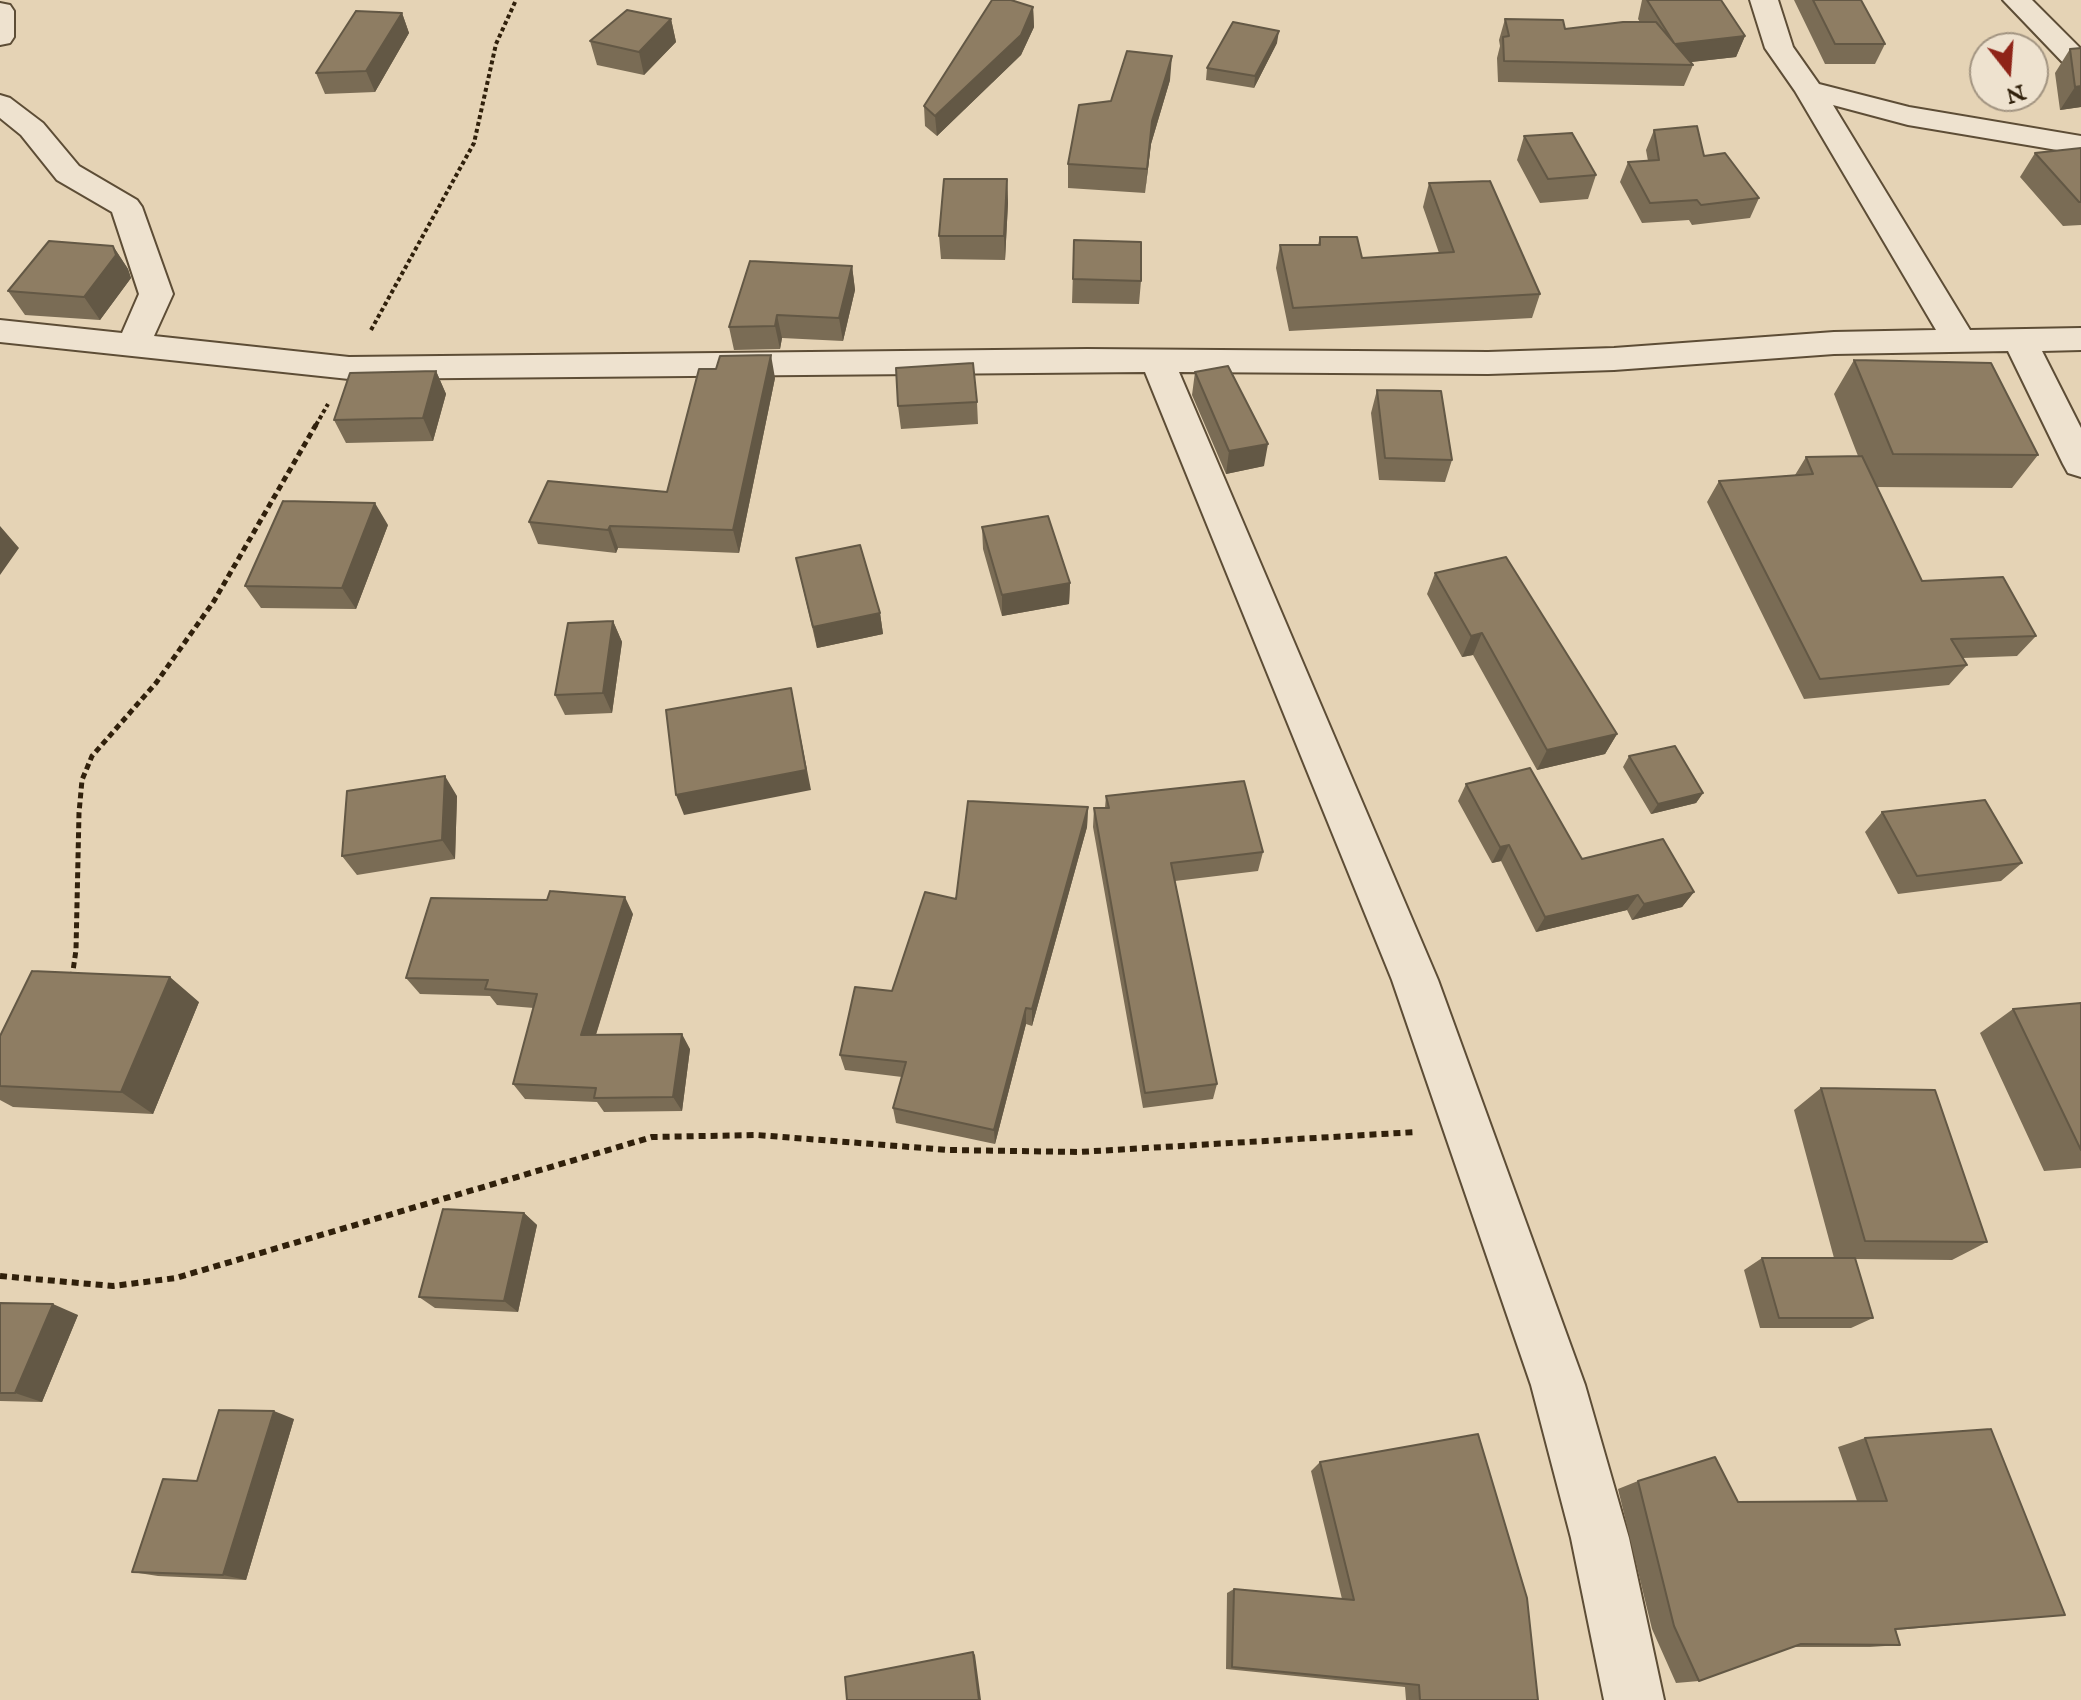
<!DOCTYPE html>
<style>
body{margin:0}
#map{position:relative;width:2081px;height:1700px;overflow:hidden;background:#e5d3b5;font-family:"IM FELL English",serif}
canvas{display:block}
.north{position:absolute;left:1969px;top:32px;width:80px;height:80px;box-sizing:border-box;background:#eee2cf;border:2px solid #a29481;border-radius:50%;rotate:163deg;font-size:22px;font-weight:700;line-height:32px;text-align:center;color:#30200b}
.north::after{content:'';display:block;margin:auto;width:28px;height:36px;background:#8f2418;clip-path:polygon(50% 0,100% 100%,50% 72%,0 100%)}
</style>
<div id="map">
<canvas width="2081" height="1700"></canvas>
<div class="north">N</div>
</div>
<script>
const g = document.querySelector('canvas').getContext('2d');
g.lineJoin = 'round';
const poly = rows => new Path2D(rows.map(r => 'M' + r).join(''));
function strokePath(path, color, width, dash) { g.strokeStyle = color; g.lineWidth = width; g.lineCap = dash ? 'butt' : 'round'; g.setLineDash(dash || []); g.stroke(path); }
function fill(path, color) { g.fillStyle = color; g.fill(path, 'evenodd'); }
const pathFar2 = poly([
 [371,330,474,143,496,44,516,0],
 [316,425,328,404]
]);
const pathFar1 = poly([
 [72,978,76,950,79,813,82,780,92,756,156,683,214,601,317,423]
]);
const path = poly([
 [0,1276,113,1286,176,1278,652,1137,757,1135,949,1150,1079,1152,1416,1132]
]);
const street = poly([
 [1750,0,1778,0,1793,47,1819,84,1909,107,2081,136,2081,154,1908,125,1833,105,1970,330,2081,328,2081,350,2042,351,2081,428,2081,477,2068,473,2063,464,2008,351,1834,354,1614,370,1488,374,1179,372,1438,980,1585,1385,1629,1538,1664,1700,1604,1700,1571,1538,1531,1385,1392,980,1145,372,349,379,0,342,0,320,122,333,139,294,112,212,57,180,21,135,0,118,0,95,10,98,43,123,79,166,137,200,142,207,173,294,154,336,349,357,1087,349,1488,352,1614,348,1834,332,1936,330,1795,91,1765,48,1750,0],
 [2003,0,2032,0,2081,49,2081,74,2071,71,2003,0],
 [0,3,10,5,14,11,14,37,10,43,0,45,0,3]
]);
const wall = poly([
 [1642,0,1721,0,1745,36,1736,57,1690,62,1693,65,1684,86,1498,82,1497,58,1500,46,1499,40,1505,19,1565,29,1640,22,1638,19],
 [1794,0,1861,0,1885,44,1875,64,1825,64],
 [1033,7,1034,27,1021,55,937,136,925,126,924,106],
 [402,13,409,33,375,92,325,94,316,73],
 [671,19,676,42,644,75,597,65,590,41],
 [1277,43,1254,88,1206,80,1207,68],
 [2070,49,2081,107,2060,110,2055,73],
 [1170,80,1151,144,1145,193,1068,188,1068,164,1111,101],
 [1654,130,1704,156,1759,198,1750,218,1692,225,1689,220,1642,223,1620,182,1628,162,1648,161,1646,150],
 [1524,136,1596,175,1588,199,1540,203,1517,160],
 [2081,148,2081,225,2063,226,2020,177,2035,153],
 [1007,179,1008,203,1005,260,941,259,939,236],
 [1429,183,1540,294,1532,318,1289,331,1276,268,1280,245,1318,245,1320,237,1362,258,1439,253,1423,207],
 [1074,240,1141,281,1139,304,1072,303],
 [113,246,128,269,131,278,100,320,25,315,8,291],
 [852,266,855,290,843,341,782,338,780,349,734,350,729,327],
 [1854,360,2038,455,2012,488,1876,487,1922,581,2036,636,2017,656,1963,658,1967,665,1949,685,1804,699,1707,502,1719,481,1795,475,1806,457,1858,456,1834,394],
 [436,371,446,394,433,441,346,443,334,420],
 [1195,372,1264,466,1226,474,1192,395],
 [775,378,739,553,618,548,616,553,538,544,529,522,667,492],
 [1377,390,1452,460,1445,482,1379,480,1371,413],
 [977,402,978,424,901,429,898,406],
 [388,525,356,609,261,608,245,586],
 [982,527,1070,583,1069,604,1002,616,983,549],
 [796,558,880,613,883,634,817,648],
 [1435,573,1617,734,1605,754,1537,770,1473,655,1462,657,1427,594],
 [613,621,622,642,612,713,565,715,555,695],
 [1629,756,1703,793,1696,803,1651,814,1623,767],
 [1466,784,1582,859,1694,892,1682,907,1632,920,1627,910,1536,932,1501,861,1492,863,1458,801],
 [457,796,455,859,357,875,342,856],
 [1106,796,1263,852,1258,871,1175,881,1217,1084,1213,1099,1143,1108,1093,827,1094,808,1105,808],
 [1088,807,1087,827,1032,1026,1026,1024,995,1144,896,1123,893,1108,902,1077,845,1070,840,1055,892,991,956,899],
 [1882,812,2022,863,2001,881,1898,894,1865,832],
 [633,914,596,1035,690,1049,682,1111,604,1112,597,1102,525,1099,513,1084,534,1008,497,1005,490,996,420,994,406,978],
 [199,1002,153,1114,13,1107,0,1100,0,1036],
 [2081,1003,2081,1168,2044,1171,1980,1033,2013,1009],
 [1821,1088,1987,1242,1952,1260,1855,1259,1873,1318,1851,1328,1760,1328,1744,1270,1762,1258,1834,1258,1794,1110],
 [524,1213,537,1225,518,1312,435,1308,419,1297],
 [0,1303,78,1315,42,1402,0,1401],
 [294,1419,246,1580,158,1576,132,1572,197,1481],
 [1865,1438,2065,1615,1896,1630,1900,1645,1870,1647,1793,1647,1699,1681,1676,1683,1652,1629,1618,1489,1638,1481,1738,1502,1857,1501,1838,1447],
 [1320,1462,1538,1700,1406,1700,1405,1687,1226,1669,1227,1593,1234,1589,1342,1599,1311,1471]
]);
const shadedWall = poly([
 [1033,7,1034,27,1021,55,937,136,935,116],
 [402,13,409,33,375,92,366,71],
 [671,19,676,42,644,75,639,52],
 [1279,31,1277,43,1254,88,1255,76],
 [1745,36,1736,57,1674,64,1675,44],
 [1172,56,1170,80,1151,144,1145,193,1152,121],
 [2081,86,2081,107,2060,110,2075,87],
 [1007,179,1008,203,1005,260,1004,236],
 [113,246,128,269,131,278,100,320,84,297],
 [852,266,855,290,843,341,839,318],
 [777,315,782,338,780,349,775,326],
 [771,355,775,378,739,553,733,530],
 [436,371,446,394,433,441,423,418],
 [1268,444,1264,466,1226,474,1229,451],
 [375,503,388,525,356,609,342,588],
 [0,526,19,548,0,575],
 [610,526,618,548,616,553,608,530],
 [1070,583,1069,604,1002,616,1002,595],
 [880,613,883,634,817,648,813,627],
 [613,621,622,642,612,713,603,693],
 [1482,633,1473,655,1462,657,1471,636],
 [791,688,811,790,684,815,676,795],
 [1617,734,1605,754,1537,770,1547,750],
 [445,776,457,796,455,859,442,840],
 [1703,793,1696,803,1651,814,1658,804],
 [1088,807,1087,827,1032,1026,1032,1009],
 [1509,845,1501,861,1492,863,1500,847],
 [1694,892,1682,907,1632,920,1644,904],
 [1638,895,1627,910,1536,932,1545,917],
 [625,897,633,914,591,1050,581,1035],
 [170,977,199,1002,153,1114,121,1092],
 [1026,1008,1026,1024,995,1144,994,1130],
 [682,1034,690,1049,682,1111,673,1097],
 [524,1213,537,1225,518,1312,504,1301],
 [53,1304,78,1315,42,1402,15,1393],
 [274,1411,294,1419,246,1580,223,1575],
 [973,1652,975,1655,981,1700,979,1700]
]);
const building = poly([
 [992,0,1011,0,1033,7,1021,35,935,116,924,106,992,0],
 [1647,0,1721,0,1745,36,1675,44,1693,65,1504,61,1503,37,1509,36,1505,19,1563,20,1565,29,1623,22,1656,22,1674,43,1647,0],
 [1813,0,1861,0,1885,44,1835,44,1813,0],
 [627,10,671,19,639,52,590,41,627,10],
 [356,11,402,13,366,71,316,73,356,11],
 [1233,22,1279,31,1255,76,1207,68,1233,22],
 [2081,48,2081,86,2075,87,2070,49,2081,48],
 [1127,51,1172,56,1152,121,1147,169,1068,164,1079,105,1111,101,1127,51],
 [1697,126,1704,156,1725,153,1759,198,1701,205,1697,200,1650,203,1628,162,1659,160,1654,130,1697,126],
 [1572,133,1596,175,1548,179,1524,136,1572,133],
 [2081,148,2081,202,2079,202,2035,153,2081,148],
 [944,179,1007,179,1004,236,939,236,944,179],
 [1490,181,1540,294,1293,308,1280,245,1320,245,1320,237,1357,237,1362,258,1454,252,1429,183,1490,181],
 [1074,240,1141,242,1141,281,1073,279,1074,240],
 [49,241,113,246,116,255,84,297,8,291,49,241],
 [750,261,852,266,839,318,777,315,775,326,729,327,750,261],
 [771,355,733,530,610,526,608,530,529,522,548,481,667,492,699,369,716,369,720,356,771,355],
 [1854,360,1991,363,2038,455,1893,454,1854,360],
 [973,363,977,402,898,406,896,368,973,363],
 [1228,366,1268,444,1229,451,1195,372,1228,366],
 [436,371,423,418,334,420,350,373,436,371],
 [1377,390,1441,391,1452,460,1385,458,1377,390],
 [1862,456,1922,581,2003,577,2036,636,1951,639,1967,665,1820,679,1719,481,1813,474,1806,457,1862,456],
 [283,501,375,503,342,588,245,586,283,501],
 [1048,516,1070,583,1002,595,982,527,1048,516],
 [860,545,880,613,813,627,796,558,860,545],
 [1506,557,1617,734,1547,750,1482,633,1471,636,1435,573,1506,557],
 [613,621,603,693,555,695,568,623,613,621],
 [791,688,806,770,676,795,666,710,791,688],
 [1675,746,1703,793,1658,804,1629,756,1675,746],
 [1530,768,1582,859,1663,839,1694,892,1644,904,1638,895,1545,917,1509,845,1500,847,1466,784,1530,768],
 [445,776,442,840,342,856,347,791,445,776],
 [1244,781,1263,852,1171,863,1217,1084,1145,1093,1094,808,1109,808,1106,796,1244,781],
 [1985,800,2022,863,1917,876,1882,812,1985,800],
 [968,801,1088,807,1032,1009,1026,1008,994,1130,893,1108,906,1062,840,1055,855,987,892,991,925,892,956,899,968,801],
 [550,891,625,897,581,1035,682,1034,673,1097,594,1098,596,1088,513,1084,537,994,485,989,488,980,406,978,431,898,547,900,550,891],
 [32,971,170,977,121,1092,0,1086,0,1036,32,971],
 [2081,1003,2081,1150,2013,1009,2081,1003],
 [1821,1088,1935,1090,1987,1242,1865,1241,1821,1088],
 [443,1209,524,1213,504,1301,419,1297,443,1209],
 [1762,1258,1855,1258,1873,1318,1779,1318,1762,1258],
 [0,1303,53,1304,15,1393,0,1393,0,1303],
 [219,1410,274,1411,223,1575,132,1572,163,1479,197,1481,219,1410],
 [1991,1429,2065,1615,1895,1629,1900,1645,1801,1644,1699,1681,1674,1626,1638,1481,1715,1457,1738,1502,1887,1501,1865,1438,1991,1429],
 [1478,1434,1527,1598,1538,1700,1420,1700,1419,1685,1232,1667,1234,1589,1354,1600,1320,1462,1478,1434],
 [973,1652,979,1700,847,1700,845,1677,973,1652]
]);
strokePath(street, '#5d4d36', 4);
strokePath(pathFar2, '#30200b', 4, [4, 3]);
strokePath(pathFar1, '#30200b', 5, [6, 4]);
strokePath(path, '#30200b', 6, [7, 5]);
fill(street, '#eee2cf');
fill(wall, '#7a6c55');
fill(shadedWall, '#635845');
fill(building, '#8e7d63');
strokePath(building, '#635845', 2);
</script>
